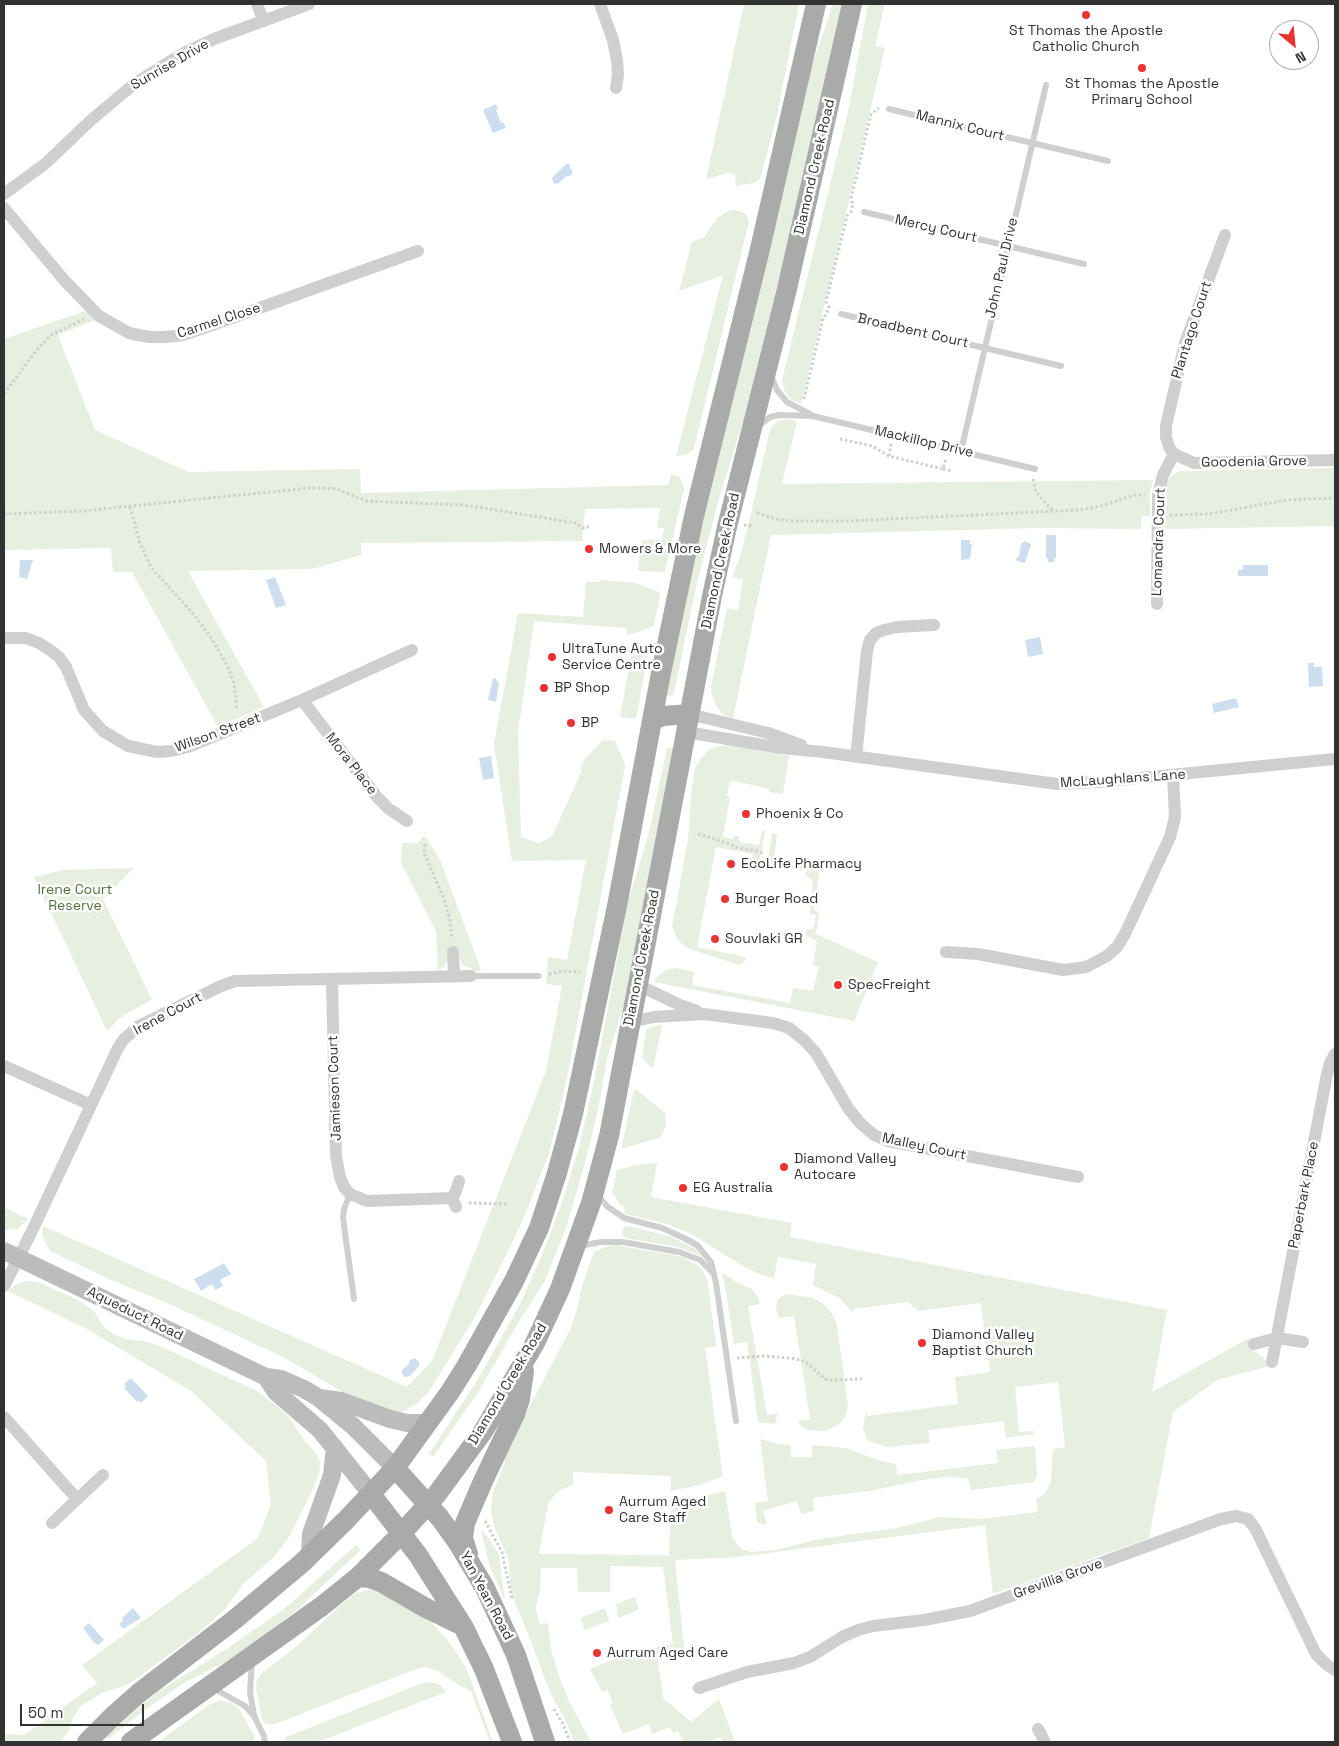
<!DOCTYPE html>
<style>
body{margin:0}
#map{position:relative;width:1339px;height:1746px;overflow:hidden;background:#fff;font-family:"Space Grotesk",sans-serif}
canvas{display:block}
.frame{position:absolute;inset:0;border:5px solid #323232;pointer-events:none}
.north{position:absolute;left:1269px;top:20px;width:50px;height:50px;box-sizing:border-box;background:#fff;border:1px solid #adadad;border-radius:50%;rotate:152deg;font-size:14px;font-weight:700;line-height:20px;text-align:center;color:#323232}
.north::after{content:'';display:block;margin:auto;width:18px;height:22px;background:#ec3131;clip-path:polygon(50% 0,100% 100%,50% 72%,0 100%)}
.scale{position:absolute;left:20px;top:1704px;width:124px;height:22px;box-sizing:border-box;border:2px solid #323232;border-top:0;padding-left:6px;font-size:15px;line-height:18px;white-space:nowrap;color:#323232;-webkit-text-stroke:4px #fff;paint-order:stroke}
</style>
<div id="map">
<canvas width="1339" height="1746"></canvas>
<div class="frame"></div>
<div class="north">N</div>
<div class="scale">50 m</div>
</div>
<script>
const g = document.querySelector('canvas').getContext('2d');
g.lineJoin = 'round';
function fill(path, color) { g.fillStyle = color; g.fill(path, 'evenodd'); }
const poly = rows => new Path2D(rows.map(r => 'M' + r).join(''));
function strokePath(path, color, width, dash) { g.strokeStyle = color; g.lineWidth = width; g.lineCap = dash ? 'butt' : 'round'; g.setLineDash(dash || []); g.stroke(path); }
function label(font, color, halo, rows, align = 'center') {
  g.font = font + ' "Space Grotesk",sans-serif'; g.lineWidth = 5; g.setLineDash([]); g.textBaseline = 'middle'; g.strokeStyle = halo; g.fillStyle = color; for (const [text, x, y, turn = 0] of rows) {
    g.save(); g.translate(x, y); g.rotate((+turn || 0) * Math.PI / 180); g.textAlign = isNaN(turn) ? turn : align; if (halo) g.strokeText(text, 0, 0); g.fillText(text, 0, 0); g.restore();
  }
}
const green = poly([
 [744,4,799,4,776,120,760,179,754,183,736,186,735,174,728,173,706,179],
 [833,4,842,4,789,238,745,415,718,502,697,583,675,688,673,696,667,695,671,668,697,544,810,71],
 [868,4,885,4,875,46,885,48,801,404,792,400,785,392,782,381,783,376,849,107],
 [730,210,735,210,743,212,747,216,749,221,694,449,686,455,676,456,723,275,679,291,692,242,704,237,717,218],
 [85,311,95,320,58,335,95,430,188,472,360,469,361,493,668,485,671,474,680,477,684,489,665,572,638,571,642,540,662,540,664,528,657,528,660,508,585,509,582,541,361,543,361,555,312,569,188,571,264,707,218,727,132,572,113,572,111,548,4,550,4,339],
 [787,419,797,421,782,484,1154,480,1150,491,1150,516,1141,517,1141,529,1040,528,771,535,733,719,722,714,718,709,712,695,711,687,727,608,738,610,743,579,732,577,739,560,750,518,770,429,776,422],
 [1335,468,1335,526,1165,529,1166,485,1170,477,1180,471],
 [600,580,635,583,659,592,660,595,654,626,642,631,627,635,627,628,534,621,518,732,521,837,539,843,549,838,553,834,582,770,580,769,584,760,603,740,615,741,624,761,625,766,566,1083,549,1153,526,1212,512,1243,475,1317,430,1390,416,1404,402,1412,395,1413,363,1403,341,1391,283,1357,167,1303,111,1280,50,1251,42,1236,43,1226,407,1387,432,1361,546,1071,562,986,546,984,548,957,567,960,586,860,512,861,494,744,518,613,583,617,586,582,600,582],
 [645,650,647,650,648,654,636,719,620,717,631,657],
 [728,745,789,756,783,794,769,792,769,789,730,780,727,796,730,797,723,837,733,839,734,836,739,837,739,842,759,845,762,831,765,831,760,858,763,872,750,870,753,854,716,847,697,947,745,957,746,959,744,962,739,965,687,948,678,940,672,927,688,839,691,795,695,769,699,761,708,750,715,747],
 [667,748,673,749,626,999,608,1055,597,1114,587,1156,567,1225,545,1281,518,1323,479,1391,433,1457,429,1454,478,1379,520,1304,542,1255,562,1203,579,1147,592,1091,628,902,649,833],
 [772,833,777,834,774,862,820,869,814,910,819,912,816,934,878,962,854,1021,654,982,656,978,665,970,676,968,694,972,692,985,790,1003,793,988,813,991,819,967,813,965,817,941,806,935,807,929,813,929,816,915,810,914,813,883,811,878,806,876,806,871,774,865,773,870,769,868,768,858],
 [424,836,428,840,441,862,481,970,479,972,472,971,472,969,464,966,461,962,458,949,448,959,444,967,438,970,436,931,401,863,402,843,417,843],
 [134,868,103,899,152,1000,127,1013,119,1019,107,1031,34,877,62,870],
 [662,1025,656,1054,653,1069,642,1058,646,1031,650,1027],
 [634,1090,637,1090,665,1113,666,1123,664,1131,659,1138,621,1149],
 [657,1163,651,1197,792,1223,790,1237,1167,1310,1152,1392,1249,1338,1251,1349,1263,1357,1269,1366,1217,1380,1173,1412,1149,1538,993,1594,985,1525,737,1557,675,1560,685,1656,658,1659,663,1698,691,1722,719,1699,735,1742,723,1742,721,1737,707,1742,683,1742,678,1731,673,1733,670,1727,652,1734,649,1724,623,1734,610,1705,613,1702,607,1690,602,1692,590,1669,622,1656,624,1659,654,1648,673,1644,663,1567,610,1566,610,1592,578,1592,577,1568,541,1568,540,1591,538,1596,536,1608,538,1620,540,1624,548,1623,551,1649,559,1676,569,1701,591,1742,574,1742,564,1717,551,1695,529,1636,513,1598,511,1589,508,1558,494,1526,491,1511,493,1492,505,1462,504,1459,516,1432,571,1328,577,1309,582,1286,594,1252,608,1246,615,1245,679,1256,698,1265,703,1271,707,1279,709,1291,716,1346,705,1348,723,1476,700,1485,671,1491,671,1476,573,1472,573,1485,562,1489,554,1496,548,1504,539,1554,669,1555,671,1504,725,1491,732,1535,736,1543,742,1549,751,1552,776,1550,819,1539,897,1528,940,1517,981,1519,1038,1512,1036,1499,1042,1496,1047,1490,1051,1480,1053,1449,1065,1447,1058,1382,1015,1387,1019,1432,1033,1431,1034,1434,1006,1438,1004,1421,928,1430,930,1443,887,1447,869,1441,865,1435,863,1428,866,1410,867,1416,958,1404,955,1377,990,1372,981,1303,918,1311,908,1302,853,1309,853,1313,839,1298,813,1285,816,1264,778,1257,774,1278,759,1274,741,1265,690,1233,663,1223,625,1214,624,1206,621,1206,612,1192,617,1170,643,1164],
 [4,1207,21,1216,29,1219,17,1229,4,1230],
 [628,1226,669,1236,694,1248,701,1256,678,1247,626,1238,621,1233,624,1227],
 [722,1273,724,1273,734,1281,752,1289,758,1297,760,1304,748,1306,767,1415,777,1413,776,1422,773,1424,758,1422,747,1342,734,1344,726,1292],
 [27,1281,38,1282,78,1300,94,1311,104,1327,115,1335,126,1339,149,1342,160,1346,257,1391,278,1407,288,1416,305,1441,316,1453,320,1462,319,1474,311,1493,289,1537,274,1557,244,1583,225,1609,201,1631,129,1684,102,1693,81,1706,73,1718,69,1731,60,1742,4,1742,4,1732,6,1734,24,1735,97,1683,82,1665,258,1538,271,1504,266,1461,191,1391,87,1329,8,1291,15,1285],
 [789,1294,813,1298,824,1304,832,1314,837,1325,848,1406,846,1415,841,1423,826,1431,807,1430,801,1426,798,1421,810,1419,794,1316,779,1318,776,1308,777,1301,782,1296],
 [760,1439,778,1444,790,1445,791,1457,812,1457,812,1445,845,1448,884,1462,896,1464,897,1475,998,1463,996,1450,1035,1446,1037,1476,1034,1482,971,1490,968,1478,946,1477,928,1479,869,1491,813,1498,814,1511,801,1514,797,1501,763,1511,767,1524,763,1525,757,1522,755,1503,768,1501],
 [481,1530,488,1537,499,1555,505,1601,489,1564],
 [356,1545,361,1550,298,1609,261,1638,222,1664,182,1684,145,1710,108,1739,105,1736,159,1691,228,1648,284,1609],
 [369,1590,375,1590,428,1619,447,1639,466,1667,493,1742,490,1742,471,1691,460,1686,438,1671,426,1667,416,1669,275,1724,266,1724,262,1719,256,1689,257,1679,261,1674,298,1645,344,1602,356,1593],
 [635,1597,639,1610,618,1618,616,1604],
 [605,1608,609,1621,585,1630,580,1618],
 [430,1682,439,1684,446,1692,318,1742,283,1742,286,1737,420,1684],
 [219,1701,230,1702,239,1709,254,1735,255,1738,252,1742,158,1742,209,1705]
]);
const water = poly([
 [496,104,498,109,496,110,501,123,503,122,506,128,493,133,483,110],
 [566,164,569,164,572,171,572,175,565,177,559,183,554,184,552,178],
 [1046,535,1056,535,1056,558,1054,558,1054,562,1048,562,1048,558,1046,558],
 [961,540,970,540,970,544,972,544,970,559,961,560],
 [1025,541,1031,544,1025,563,1017,561,1016,559,1019,556,1021,544],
 [20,560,33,560,27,579,19,577],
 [1243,565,1268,565,1268,576,1238,576,1238,570,1243,570],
 [275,577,286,605,276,608,266,580],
 [1040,637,1043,654,1028,657,1025,640],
 [1308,663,1314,663,1314,667,1322,667,1323,686,1309,687],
 [493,678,495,678,499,683,496,702,488,700],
 [1236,698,1239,707,1214,713,1212,704],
 [491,756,494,778,483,780,479,758],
 [224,1263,231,1274,220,1280,223,1286,215,1290,212,1284,201,1291,194,1279],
 [415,1358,419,1362,419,1366,410,1376,404,1377,402,1374,402,1370,408,1365,410,1360],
 [131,1378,148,1396,141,1403,139,1401,137,1402,124,1388,126,1386,124,1384],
 [133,1608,141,1618,123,1629,119,1624,123,1620,122,1618],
 [89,1623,104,1640,98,1645,94,1643,83,1628]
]);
const path = poly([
 [4,394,35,352,51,335,84,319],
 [804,399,823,318,826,315,829,307,826,302,847,216,851,212,853,205,851,199,871,114,879,108],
 [840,439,872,446,889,456,943,469,946,458],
 [889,456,891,444],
 [943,469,953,471],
 [1033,479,1036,492,1053,511],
 [130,507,140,543,151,567,195,616,212,639,227,665,234,683,237,710],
 [4,509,6,514],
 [757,513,776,519,793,521,848,521,1079,510,1101,506,1135,495,1145,495],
 [4,514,83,511,309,488,325,488,337,489,366,501,464,505,576,523,583,528,586,526,590,528],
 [1170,515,1210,514,1286,500,1335,498],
 [744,525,753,526],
 [698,834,730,844,735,847,765,853],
 [425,844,424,853,444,899,450,921,452,939],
 [549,974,564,971,580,972],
 [469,1203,508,1204],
 [737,1358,763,1356,790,1358,801,1360,808,1364,825,1379,831,1380,862,1379],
 [485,1521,502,1552,512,1599],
 [554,1709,563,1724,570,1742]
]);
const service = poly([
 [889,109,1108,161],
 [864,212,1084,264],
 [841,314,1061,366],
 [771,376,777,390,787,402,810,414],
 [759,426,770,417,779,415,813,416,1035,469],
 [961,451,1046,85],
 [471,976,539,976],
 [350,1194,344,1209,343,1218,354,1299],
 [596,1194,608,1207,624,1218,662,1228,684,1238,697,1245,711,1262,716,1283,736,1421],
 [580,1246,601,1242,623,1242,679,1252,700,1260,714,1274],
 [252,1660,250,1692,254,1715],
 [213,1688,245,1706,254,1716,264,1736,265,1742]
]);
const minor = poly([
 [257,4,263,20],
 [600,4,613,40,617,60,618,75,616,88],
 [4,194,46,163,90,121,134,84,161,67,186,52,214,39,309,4],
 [4,208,64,280,99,316,129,333,149,337,165,337,183,335,201,329,418,251],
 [1225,235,1185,343,1166,426,1166,437,1169,447,1174,454,1194,463,1335,460],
 [1157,604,1158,495,1163,475,1174,454],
 [4,638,26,638,39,643,50,650,59,657,66,667,84,710,103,731,128,746,157,752,171,751,188,747,205,740,302,700,412,650],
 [302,700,377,797,389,809,407,821],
 [689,714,768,733,801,745],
 [686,732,781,748,823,752,1057,784,1098,782,1335,759],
 [856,757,867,651,870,640,876,633,884,630,897,627,934,625],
 [453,952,454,977],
 [946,952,978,954,1063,970,1086,967,1107,956,1117,947,1125,934,1170,837,1175,817,1173,775],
 [332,979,336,1156,340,1177,344,1187,350,1194,367,1201,452,1198],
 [638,985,680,1005,697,1011],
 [630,1022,654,1017,704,1014,773,1023,789,1028,804,1040,816,1053,848,1108,860,1123,874,1135,888,1141,1078,1177],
 [4,1066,91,1105],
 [456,1207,452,1198,456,1191,459,1181],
 [4,1286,31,1233,118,1048,124,1039,139,1026,221,986,235,981,471,976],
 [1254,1344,1277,1338,1303,1342],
 [1272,1362,1327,1074,1330,1063,1335,1054],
 [4,1417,77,1499],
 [52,1523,103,1475],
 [699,1688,747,1672,794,1663,810,1657,842,1637,858,1630,873,1626,924,1620,970,1611,1221,1519,1236,1516,1248,1519,1255,1528,1316,1654,1327,1665,1335,1670],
 [1038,1729,1045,1742]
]);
const secondary = poly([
 [4,1251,266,1377,281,1379,304,1389,319,1398,353,1426,395,1468],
 [266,1377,276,1392,320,1430,371,1494],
 [320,1398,341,1401,390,1419,407,1423,428,1423],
 [310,1556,311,1534,332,1475,335,1448]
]);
const primary = poly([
 [653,720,663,716,689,714],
 [395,1468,440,1518,458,1543,485,1588,516,1655,545,1742],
 [371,1494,418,1555,463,1626,484,1669,512,1742],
 [468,1554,463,1538,465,1523,484,1479,515,1414,520,1399,524,1371],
 [358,1577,370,1578,381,1582,426,1608,463,1626],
 [87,1742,113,1716,139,1693,234,1620,302,1563,346,1520,395,1468,450,1392,467,1365,514,1281,539,1228,557,1173,573,1114,617,906,661,673,694,516,760,249,816,4],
 [131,1742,322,1606,358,1577,401,1534,437,1494,484,1430,535,1343,560,1289,591,1203,609,1136,712,596,727,527,786,293,852,4]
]);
const markers = [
 [1086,15,5,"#ec3131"],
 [1142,68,5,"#ec3131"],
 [589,549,5,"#ec3131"],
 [552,657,5,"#ec3131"],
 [544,688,5,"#ec3131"],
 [571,723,5,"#ec3131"],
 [746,814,5,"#ec3131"],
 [731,864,5,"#ec3131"],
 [725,899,5,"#ec3131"],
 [715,939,5,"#ec3131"],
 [838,985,5,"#ec3131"],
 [784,1167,5,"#ec3131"],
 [683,1188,5,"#ec3131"],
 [922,1343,5,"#ec3131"],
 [609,1510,5,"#ec3131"],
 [597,1653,5,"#ec3131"]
];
const poiNames = [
 ["St Thomas the Apostle",1086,31,"center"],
 ["Catholic Church",1086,47,"center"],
 ["St Thomas the Apostle",1142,84,"center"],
 ["Primary School",1142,100,"center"],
 ["Mowers & More",599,549],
 ["UltraTune Auto",562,649],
 ["Service Centre",562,665],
 ["BP Shop",554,688],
 ["BP",581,723],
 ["Phoenix & Co",756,814],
 ["EcoLife Pharmacy",741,864],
 ["Burger Road",735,899],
 ["Souvlaki GR",725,939],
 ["SpecFreight",848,985],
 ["Diamond Valley",794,1159],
 ["Autocare",794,1175],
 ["EG Australia",693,1188],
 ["Diamond Valley",932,1335],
 ["Baptist Church",932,1351],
 ["Aurrum Aged",619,1502],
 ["Care Staff",619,1518],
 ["Aurrum Aged Care",607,1653]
];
const streetNames = [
 ["Sunrise Drive",170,65,-30],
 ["Mannix Court",960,126,14],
 ["Diamond Creek Road",815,167,-77],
 ["Mercy Court",936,229,13],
 ["John Paul Drive",1002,268,-77],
 ["Carmel Close",219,321,-18],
 ["Plantago Court",1192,330,-72],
 ["Broadbent Court",913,331,13],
 ["Mackillop Drive",924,442,13],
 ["Goodenia Grove",1254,462,-1],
 ["Lomandra Court",1159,542,-88],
 ["Diamond Creek Road",721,561,-78],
 ["Wilson Street",218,733,-20],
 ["Mora Place",351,764,52],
 ["McLaughlans Lane",1123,779,-4],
 ["Diamond Creek Road",642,958,-79],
 ["Irene Court",168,1014,-28],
 ["Jamieson Court",335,1088,-92],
 ["Malley Court",924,1147,12],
 ["Paperbark Place",1304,1195,-79],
 ["Aqueduct Road",135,1314,26],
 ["Diamond Creek Road",508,1384,-59],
 ["Grevillia Grove",1058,1579,-20],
 ["Yan Yean Road",486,1596,62]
];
const parkNames = [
 ["Irene Court",75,890],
 ["Reserve",75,906]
];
fill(green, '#e7efe0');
fill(water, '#cddfef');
strokePath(path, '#cfcfcf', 3, [2.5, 2.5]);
strokePath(service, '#cfcfcf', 6);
strokePath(minor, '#cfcfcf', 12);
strokePath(secondary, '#bcbcbc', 18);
strokePath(primary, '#aaa', 20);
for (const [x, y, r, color] of markers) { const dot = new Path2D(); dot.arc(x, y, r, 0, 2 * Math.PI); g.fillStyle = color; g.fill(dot); strokePath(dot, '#fff', 2); }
label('14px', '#323232', '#fff', poiNames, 'left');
label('14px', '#323232', '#fff', streetNames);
label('14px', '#51713d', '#fff', parkNames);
</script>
